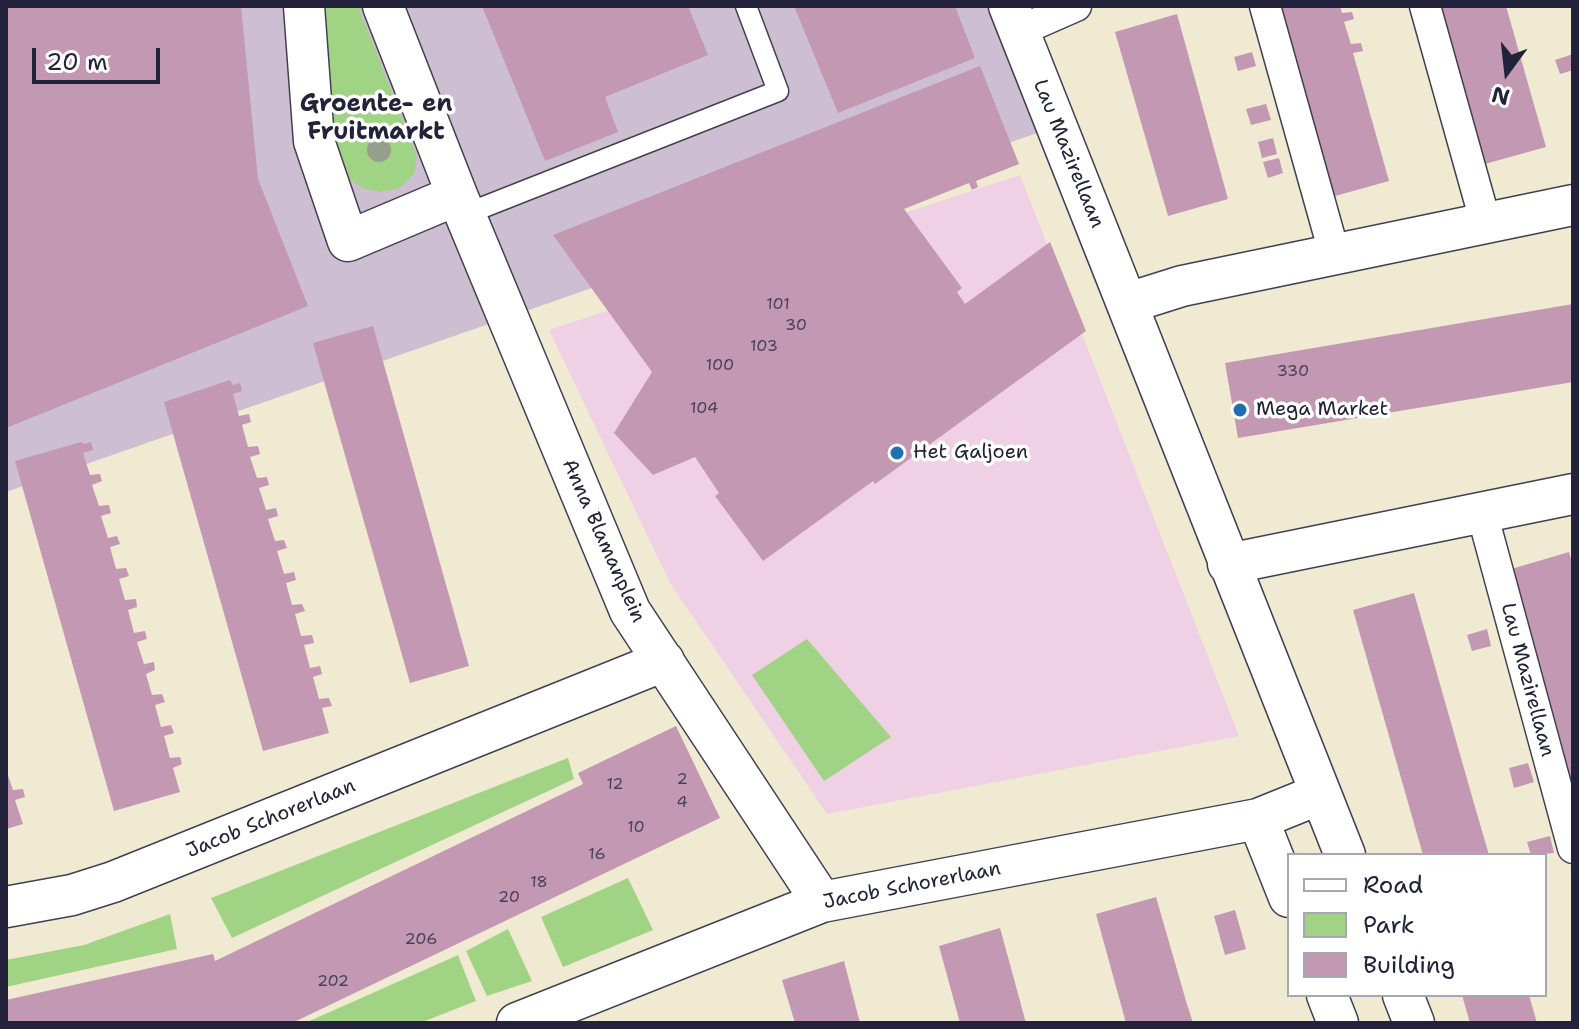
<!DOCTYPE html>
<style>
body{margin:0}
#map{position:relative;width:1579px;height:1029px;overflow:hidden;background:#f0ead2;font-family:"Shantell Sans",sans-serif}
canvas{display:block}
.frame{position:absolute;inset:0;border:8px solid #22223b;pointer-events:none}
.legend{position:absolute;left:1287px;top:853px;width:260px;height:144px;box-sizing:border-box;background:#fff;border:2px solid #a7a7b1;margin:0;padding:10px 14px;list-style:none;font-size:24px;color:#22223b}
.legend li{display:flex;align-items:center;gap:16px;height:40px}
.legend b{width:40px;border:2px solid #a7a7b1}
.north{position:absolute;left:1467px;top:32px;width:80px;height:80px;-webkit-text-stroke:6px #fff;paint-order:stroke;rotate:195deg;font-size:22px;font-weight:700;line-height:32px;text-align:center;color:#22223b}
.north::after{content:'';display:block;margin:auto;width:28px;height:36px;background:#22223b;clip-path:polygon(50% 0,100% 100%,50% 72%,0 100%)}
.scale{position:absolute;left:32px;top:48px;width:128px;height:36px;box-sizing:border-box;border:4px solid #22223b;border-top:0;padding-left:10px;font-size:24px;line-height:28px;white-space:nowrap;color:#22223b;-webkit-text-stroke:6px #fff;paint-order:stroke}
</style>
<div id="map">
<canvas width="1579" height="1029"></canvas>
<div class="frame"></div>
<ul class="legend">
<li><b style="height:10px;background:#fff"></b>Road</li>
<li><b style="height:22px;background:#a0d484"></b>Park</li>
<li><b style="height:22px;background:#c398b3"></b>Building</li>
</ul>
<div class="north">N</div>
<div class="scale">20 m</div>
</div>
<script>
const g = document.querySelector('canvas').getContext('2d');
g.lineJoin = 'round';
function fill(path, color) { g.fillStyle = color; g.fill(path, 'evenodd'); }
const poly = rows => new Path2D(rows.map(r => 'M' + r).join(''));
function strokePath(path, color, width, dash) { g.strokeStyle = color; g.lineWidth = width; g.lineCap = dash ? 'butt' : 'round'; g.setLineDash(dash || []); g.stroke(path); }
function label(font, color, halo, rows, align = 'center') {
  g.font = font + ' "Shantell Sans",sans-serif'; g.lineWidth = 7; g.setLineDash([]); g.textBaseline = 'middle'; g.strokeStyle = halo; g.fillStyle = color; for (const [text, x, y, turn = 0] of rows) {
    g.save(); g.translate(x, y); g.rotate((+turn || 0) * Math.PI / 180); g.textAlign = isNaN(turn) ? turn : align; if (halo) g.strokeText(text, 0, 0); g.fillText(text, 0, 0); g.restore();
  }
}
const built = poly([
 [1020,175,1239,736,827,814,670,583,549,330]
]);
const industrial = poly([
 [6,6,990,6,1040,132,6,492]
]);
const green = poly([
 [318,6,358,6,417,156,414,174,399,188,381,192,362,188,345,175,331,149],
 [807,639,891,737,824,781,752,675],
 [568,758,574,779,232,938,211,898],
 [628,878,653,930,563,967,541,917],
 [170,914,177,949,6,987,6,960,84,945],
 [508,929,532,981,487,996,466,951],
 [458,955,476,1001,420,1023,305,1023]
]);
const building = poly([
 [6,6,241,6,258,179,308,306,6,428],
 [482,6,688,6,708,55,605,97,618,132,545,161],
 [794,6,955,6,975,58,838,113],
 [1274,6,1340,6,1342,13,1352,12,1354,19,1344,22,1351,44,1361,43,1363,51,1353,53,1389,181,1328,198],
 [1440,6,1506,6,1546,147,1485,164],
 [1177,14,1228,199,1168,216,1115,32],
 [1252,52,1256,66,1238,71,1234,57],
 [1573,54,1573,70,1560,74,1555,60],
 [980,66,1019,164,976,181,978,187,972,190,969,183,904,209,962,288,957,292,965,304,1050,242,1086,331,875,484,873,481,763,561,715,496,719,493,695,457,653,475,614,433,652,372,553,235],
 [1266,104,1271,120,1251,125,1246,109],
 [1273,138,1277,154,1262,158,1258,142],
 [1279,158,1283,173,1268,178,1263,162],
 [1573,304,1573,382,1238,438,1225,363],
 [373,326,469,666,410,683,313,343],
 [230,380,233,385,240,383,242,391,233,394,239,416,249,414,251,422,242,425,248,447,258,446,260,454,250,457,257,478,267,477,269,485,259,488,266,510,276,508,278,516,268,519,275,541,284,540,287,548,277,551,284,574,294,572,296,580,286,583,292,605,302,604,305,611,295,614,301,636,312,635,314,643,304,645,310,668,320,666,322,674,313,677,319,699,329,698,332,706,322,708,329,733,263,751,164,402],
 [81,442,84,444,91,442,93,450,83,453,90,475,100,474,102,481,92,485,99,506,109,505,111,513,101,516,108,538,117,536,120,544,110,547,116,569,126,568,129,576,119,579,125,600,136,599,137,607,128,610,134,633,145,631,147,639,137,642,144,664,154,662,155,670,146,674,152,695,162,694,165,702,155,705,161,727,171,725,174,733,164,736,170,758,180,757,182,764,173,768,180,792,114,811,15,461],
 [1569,552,1573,567,1573,796,1508,570],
 [1414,593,1473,800,1489,855,1423,855,1353,610],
 [1487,629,1491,646,1472,651,1467,635],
 [676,726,720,818,292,1023,6,1023,6,1000,213,954,215,961,583,784,578,773],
 [1528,763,1534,782,1514,788,1509,768],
 [6,770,13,790,23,789,25,797,15,800,23,824,6,829],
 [1550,836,1554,853,1531,855,1527,842],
 [1156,897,1186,1001,1193,1023,1126,1023,1096,914],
 [1235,910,1246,949,1225,955,1214,916],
 [1000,928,1026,1023,960,1023,939,946],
 [844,961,860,1023,795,1023,782,980],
 [1462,995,1529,995,1537,1023,1470,1023]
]);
const service = poly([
 [466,214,778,91,746,6]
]);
const pedestrian = poly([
 [1265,6,1335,256],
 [1425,6,1486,224],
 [1019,31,1076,6],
 [1482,513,1573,848]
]);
const minor = poly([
 [304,6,314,141,348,241,457,195],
 [383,6,457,195,630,611,822,902],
 [1009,6,1345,855],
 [1128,303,1182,286,1573,205],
 [1228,564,1573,494],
 [1258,819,1289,897],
 [6,907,72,895,113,882,664,661],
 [1327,995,1338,1023],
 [1403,995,1414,1023],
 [517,1023,822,902,1258,819,1320,794]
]);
const trees = [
 [379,150]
];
const markers = [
 [1240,410,8,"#1f6fb2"],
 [897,453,8,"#1f6fb2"]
];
const numberNames = [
 ["101",778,305],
 ["30",796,326],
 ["103",764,347],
 ["100",720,366],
 ["330",1293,372],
 ["104",704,409],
 ["2",682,780],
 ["12",615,785],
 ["4",682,803],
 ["10",636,828],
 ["16",597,855],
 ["18",539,883],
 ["20",509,898],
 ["206",421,940],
 ["202",333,982]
];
const streetNames = [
 ["Lau Mazirellaan",1068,154,68],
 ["Anna Blamanplein",603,541,66],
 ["Lau Mazirellaan",1527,680,75],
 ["Jacob Schorerlaan",271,819,-22],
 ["Jacob Schorerlaan",912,886,-11]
];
const poiNames = [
 ["Mega Market",1256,410],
 ["Het Galjoen",913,453]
];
const quarterNames = [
 ["Groente- en",376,105],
 ["Fruitmarkt",376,133]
];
fill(built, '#f0d0e4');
fill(industrial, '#cebed1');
fill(green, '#a0d484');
fill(building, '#c398b3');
strokePath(service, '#414052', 23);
strokePath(pedestrian, '#414052', 33);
strokePath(minor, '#414052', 43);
strokePath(service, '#fff', 20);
strokePath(pedestrian, '#fff', 30);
strokePath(minor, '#fff', 40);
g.fillStyle = '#979e8d';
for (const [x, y] of trees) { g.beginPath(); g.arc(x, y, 12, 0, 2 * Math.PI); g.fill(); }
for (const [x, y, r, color] of markers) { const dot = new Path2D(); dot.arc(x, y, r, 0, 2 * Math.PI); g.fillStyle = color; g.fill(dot); strokePath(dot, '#fff', 3); }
label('16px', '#4a4059', null, numberNames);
label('20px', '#22223b', '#fff', streetNames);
label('20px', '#22223b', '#fff', poiNames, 'left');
label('bold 24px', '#22223b', '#fff', quarterNames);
</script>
